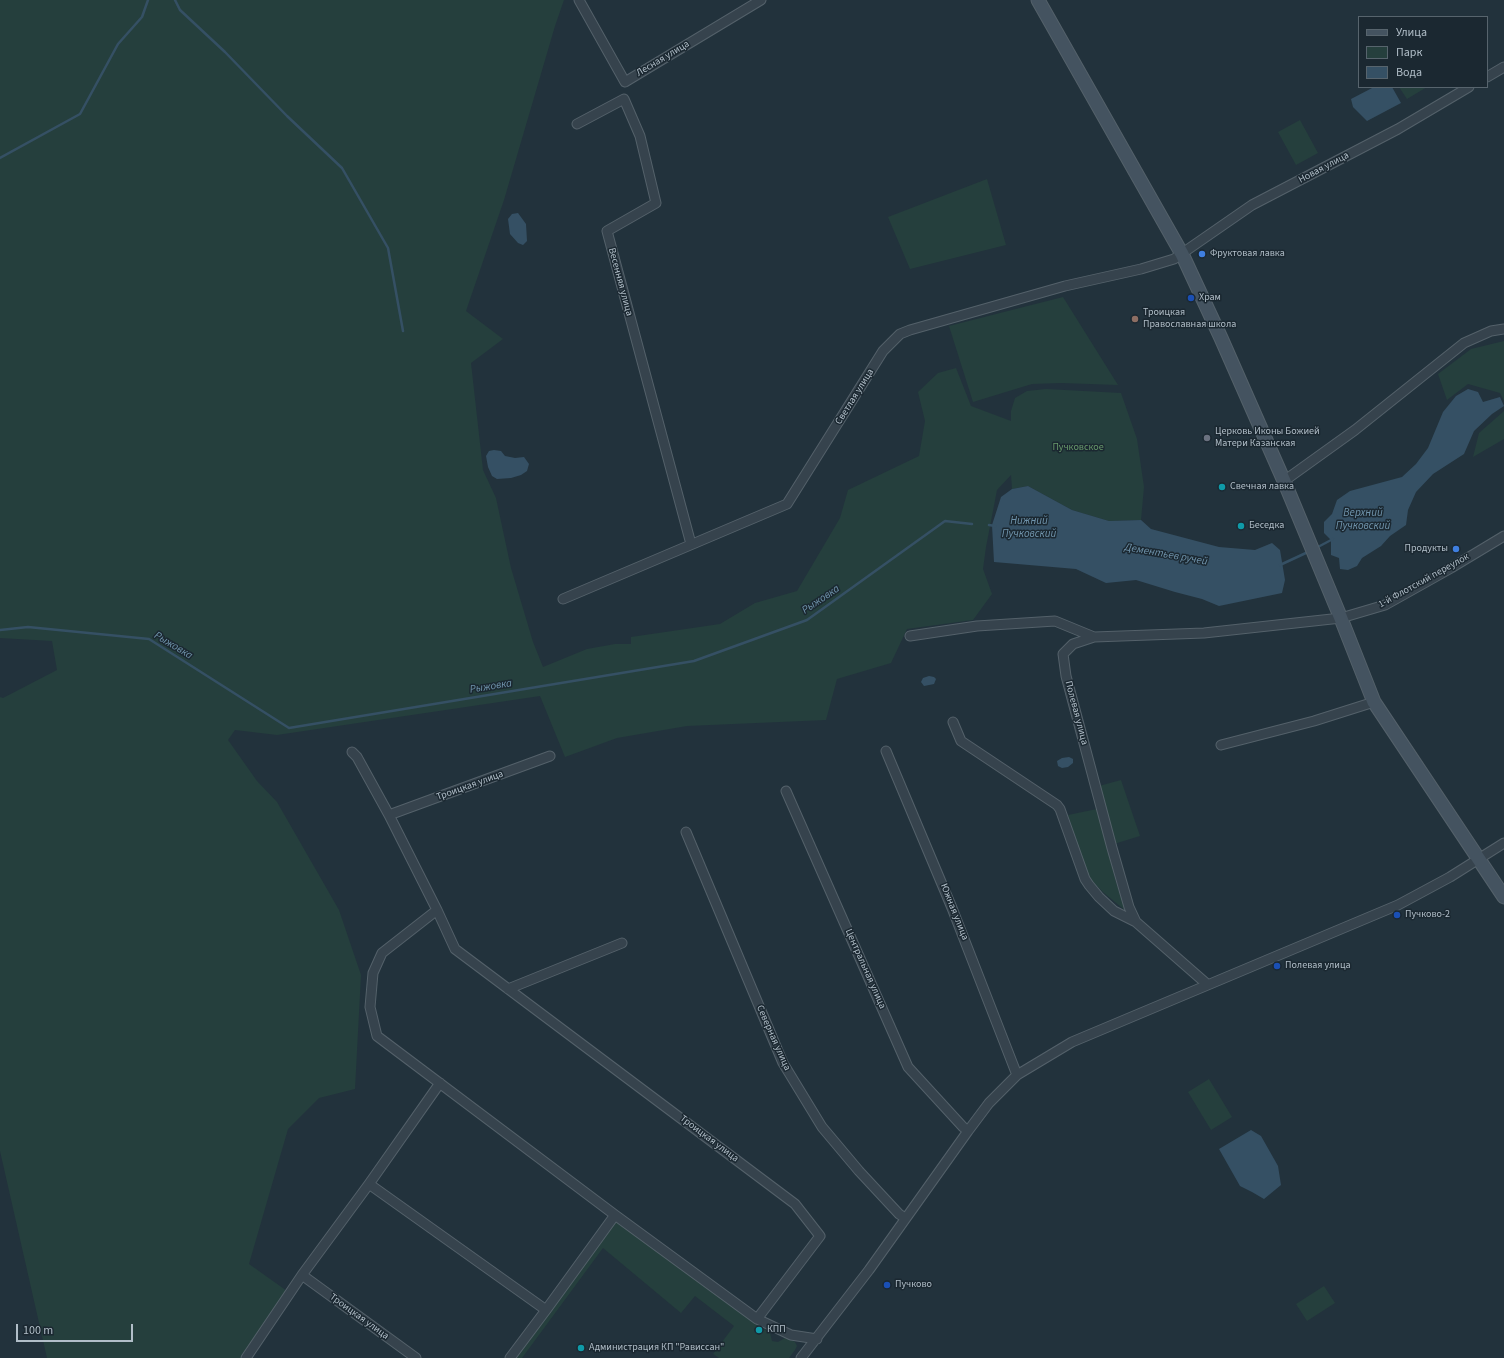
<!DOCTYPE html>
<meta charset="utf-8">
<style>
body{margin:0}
#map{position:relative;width:1504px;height:1358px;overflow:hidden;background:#22323c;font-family:"Source Sans 3",sans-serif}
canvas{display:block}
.legend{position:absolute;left:1358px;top:16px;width:130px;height:72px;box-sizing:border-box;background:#1b2831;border:1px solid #57646d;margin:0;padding:5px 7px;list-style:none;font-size:12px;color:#b1bec8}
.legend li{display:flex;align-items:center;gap:8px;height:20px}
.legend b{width:20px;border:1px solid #57646d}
.scale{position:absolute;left:16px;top:1324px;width:117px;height:18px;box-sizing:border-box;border:2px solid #b1bec8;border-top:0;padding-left:5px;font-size:12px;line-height:14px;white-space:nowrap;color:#b1bec8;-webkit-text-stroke:3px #1b2831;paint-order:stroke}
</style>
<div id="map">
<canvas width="1504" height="1358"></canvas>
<ul class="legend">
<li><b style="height:5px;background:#445360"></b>Улица</li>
<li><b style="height:11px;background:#253f3d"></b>Парк</li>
<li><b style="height:11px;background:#355064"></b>Вода</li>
</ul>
<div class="scale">100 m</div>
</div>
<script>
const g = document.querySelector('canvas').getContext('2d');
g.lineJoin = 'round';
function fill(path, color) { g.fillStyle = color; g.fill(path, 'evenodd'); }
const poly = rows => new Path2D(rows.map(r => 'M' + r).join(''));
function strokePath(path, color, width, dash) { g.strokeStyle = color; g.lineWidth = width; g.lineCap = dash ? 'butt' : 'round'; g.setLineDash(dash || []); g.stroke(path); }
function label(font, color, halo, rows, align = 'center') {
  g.font = font + ' "Source Sans 3",sans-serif'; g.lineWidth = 3; g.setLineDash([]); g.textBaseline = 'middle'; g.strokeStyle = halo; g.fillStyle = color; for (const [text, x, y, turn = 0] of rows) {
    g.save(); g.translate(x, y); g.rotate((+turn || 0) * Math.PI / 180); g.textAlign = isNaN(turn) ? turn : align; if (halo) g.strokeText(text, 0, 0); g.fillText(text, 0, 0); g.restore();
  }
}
const green = poly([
 [0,0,564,0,555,26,504,200,466,311,503,339,471,363,483,470,496,498,511,568,533,642,543,667,587,649,615,644,631,644,631,637,720,624,755,603,797,591,840,518,848,490,919,456,925,421,918,392,938,373,956,368,971,406,1011,421,1011,411,1015,398,1027,391,1046,389,1121,393,1137,439,1144,487,1141,520,1109,521,1072,510,1028,486,1012,489,1011,475,997,490,986,547,983,569,992,594,973,620,907,629,891,663,837,679,826,720,687,726,617,738,565,757,540,696,277,735,235,730,228,740,257,781,277,802,339,910,361,975,355,1089,319,1098,288,1129,249,1264,287,1291,240,1358,47,1358,0,1151,0,697,3,698,57,670,52,641,0,638],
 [1399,87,1427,87,1407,99],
 [1300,120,1318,153,1296,165,1278,132],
 [987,179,1006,245,910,269,888,217],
 [1063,297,1118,385,1061,383,1032,384,973,402,949,326],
 [1504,341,1504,401,1500,393,1468,384,1447,400,1438,374,1471,349],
 [1504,411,1504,439,1473,457,1479,433],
 [1121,780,1140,836,1114,844,1099,786],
 [1097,809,1116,882,1126,911,1104,893,1087,876,1068,815],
 [1209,1079,1232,1117,1211,1130,1188,1092],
 [619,1222,758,1324,754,1330,759,1335,764,1329,770,1333,772,1341,778,1342,785,1338,790,1339,795,1342,797,1346,795,1350,789,1358,719,1358,713,1354,734,1326,695,1296,681,1313,603,1248,522,1358,515,1358,614,1223],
 [1324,1286,1335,1303,1307,1321,1296,1304]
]);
const water = poly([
 [1374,87,1392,87,1401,103,1367,121,1353,107,1351,99],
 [518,213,526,224,527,241,523,245,518,243,510,234,508,219,512,214],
 [1468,389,1478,392,1483,402,1500,397,1504,406,1492,414,1474,431,1464,454,1433,474,1416,492,1408,510,1406,525,1390,536,1381,546,1362,558,1357,566,1348,570,1340,569,1339,558,1331,555,1331,540,1324,533,1324,522,1332,514,1337,500,1350,491,1402,477,1416,464,1428,448,1443,412,1456,396],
 [494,450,501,451,505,456,515,458,524,457,529,464,527,471,521,475,511,478,497,479,492,476,488,467,486,456,489,451],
 [1028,486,1072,510,1109,521,1141,520,1151,529,1219,547,1255,550,1272,543,1280,550,1285,580,1282,593,1219,606,1202,599,1175,592,1136,580,1106,583,1076,569,994,562,992,525,1001,497,1012,489],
 [929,676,934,677,936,679,934,684,924,686,921,682,923,678],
 [1069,757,1073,759,1073,763,1068,767,1062,768,1058,766,1057,761,1062,758],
 [1251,1130,1261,1136,1278,1166,1281,1185,1264,1199,1252,1192,1240,1186,1219,1149]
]);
const stream = poly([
 [175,0,180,10,225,52,287,116,342,168,388,248,403,331],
 [0,158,80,114,118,44,142,17,148,0],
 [989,525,995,526],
 [1316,548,1333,539],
 [1280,565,1308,552],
 [0,630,28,627,149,639,289,728,694,661,807,620,945,521,972,524]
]);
const street = poly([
 [579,0,625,82,761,0],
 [1487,77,1504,67],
 [577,124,624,99,640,136,656,203,607,231,691,544],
 [1284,481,1355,430,1464,343,1491,331,1504,329],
 [563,599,787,504,883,351,900,334,910,330,1065,286,1141,269,1174,259,1252,205,1398,129,1469,87],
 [910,636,977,626,1055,621,1094,637,1204,633,1341,618,1385,605,1451,568,1504,536],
 [1094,637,1073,644,1063,654,1066,676,1112,848,1129,907,1136,922,1208,985],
 [953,722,961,741,1057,805,1060,809,1085,879,1089,885,1099,897,1114,911,1136,922],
 [1221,745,1314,721,1374,702],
 [886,751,952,908,1017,1075],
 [352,752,357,757,389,815,437,910],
 [786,791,908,1067,963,1127,968,1131],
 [389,815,550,756],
 [686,832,783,1063,822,1127,859,1171,899,1214,905,1218],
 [437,910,455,949,795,1204,820,1236,757,1319,615,1215,377,1036,370,1007,373,973,382,953,437,910],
 [508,989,622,943],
 [369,1184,546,1310,510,1358],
 [302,1275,416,1358],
 [546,1310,615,1215],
 [757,1319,791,1335,817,1339],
 [246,1358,302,1275,369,1184,440,1083],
 [801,1358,869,1270,968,1131,989,1103,1017,1075,1072,1042,1398,905,1450,877,1504,843]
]);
const secondary = poly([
 [1038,0,1182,254,1221,338,1284,481,1340,616,1374,702,1504,897]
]);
const markers = [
 [1202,254,4,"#3f7fe0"],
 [1191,298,4,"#1a4fb4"],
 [1135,319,4,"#8d6e63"],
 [1207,438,4,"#6b7280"],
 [1222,487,4,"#0f9aa8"],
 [1241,526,4,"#0f9aa8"],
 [1456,549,4,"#3f7fe0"],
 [1397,915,4,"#1a4fb4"],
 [1277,966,4,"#1a4fb4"],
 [887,1285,4,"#1a4fb4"],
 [759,1330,4,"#0f9aa8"],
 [581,1348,4,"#0f9aa8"]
];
const streetNames = [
 ["Лесная улица",663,59,-31],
 ["Новая улица",1324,168,-28],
 ["Весенняя улица",620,282,75],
 ["Светлая улица",855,397,-58],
 ["1-й Флотский переулок",1424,581,-29],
 ["Полевая улица",1076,713,75],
 ["Троицкая улица",470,786,-20],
 ["Южная улица",954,912,68],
 ["Центральная улица",865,969,66],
 ["Северная улица",773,1038,66],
 ["Троицкая улица",709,1139,37],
 ["Троицкая улица",359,1317,36]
];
const poiNames = [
 ["Фруктовая лавка",1210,254],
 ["Храм",1199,298],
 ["Троицкая",1143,313],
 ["Православная школа",1143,325],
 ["Церковь Иконы Божией",1215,432],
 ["Матери Казанская",1215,444],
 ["Свечная лавка",1230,487],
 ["Беседка",1249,526],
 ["Продукты",1448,549,"right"],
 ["Пучково-2",1405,915],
 ["Полевая улица",1285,966],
 ["Пучково",895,1285],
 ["КПП",767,1330],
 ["Администрация КП \"Рависсан\"",589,1348]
];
const parkNames = [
 ["Пучковское",1078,448]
];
const waterNames = [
 ["Верхний",1363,514],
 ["Пучковский",1363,527],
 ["Нижний",1029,522],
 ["Пучковский",1029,535],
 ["Дементьев ручей",1166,555,10],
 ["Рыжовка",821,600,-34],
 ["Рыжовка",173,646,31],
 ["Рыжовка",491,687,-9]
];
fill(green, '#253f3d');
fill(water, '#355064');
strokePath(stream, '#355064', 2.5);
strokePath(street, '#54616a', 11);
strokePath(secondary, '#54616a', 15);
strokePath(street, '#36434d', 9);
strokePath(secondary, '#445360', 13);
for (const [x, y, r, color] of markers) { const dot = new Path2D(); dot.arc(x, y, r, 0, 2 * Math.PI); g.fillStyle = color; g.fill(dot); strokePath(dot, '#1b2831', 1.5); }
label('10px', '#b1bec8', '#1b2831', streetNames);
label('10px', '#b1bec8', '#1b2831', poiNames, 'left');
label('10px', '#689a6b', '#1b2831', parkNames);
label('italic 11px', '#7094ac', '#1b2831', waterNames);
</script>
